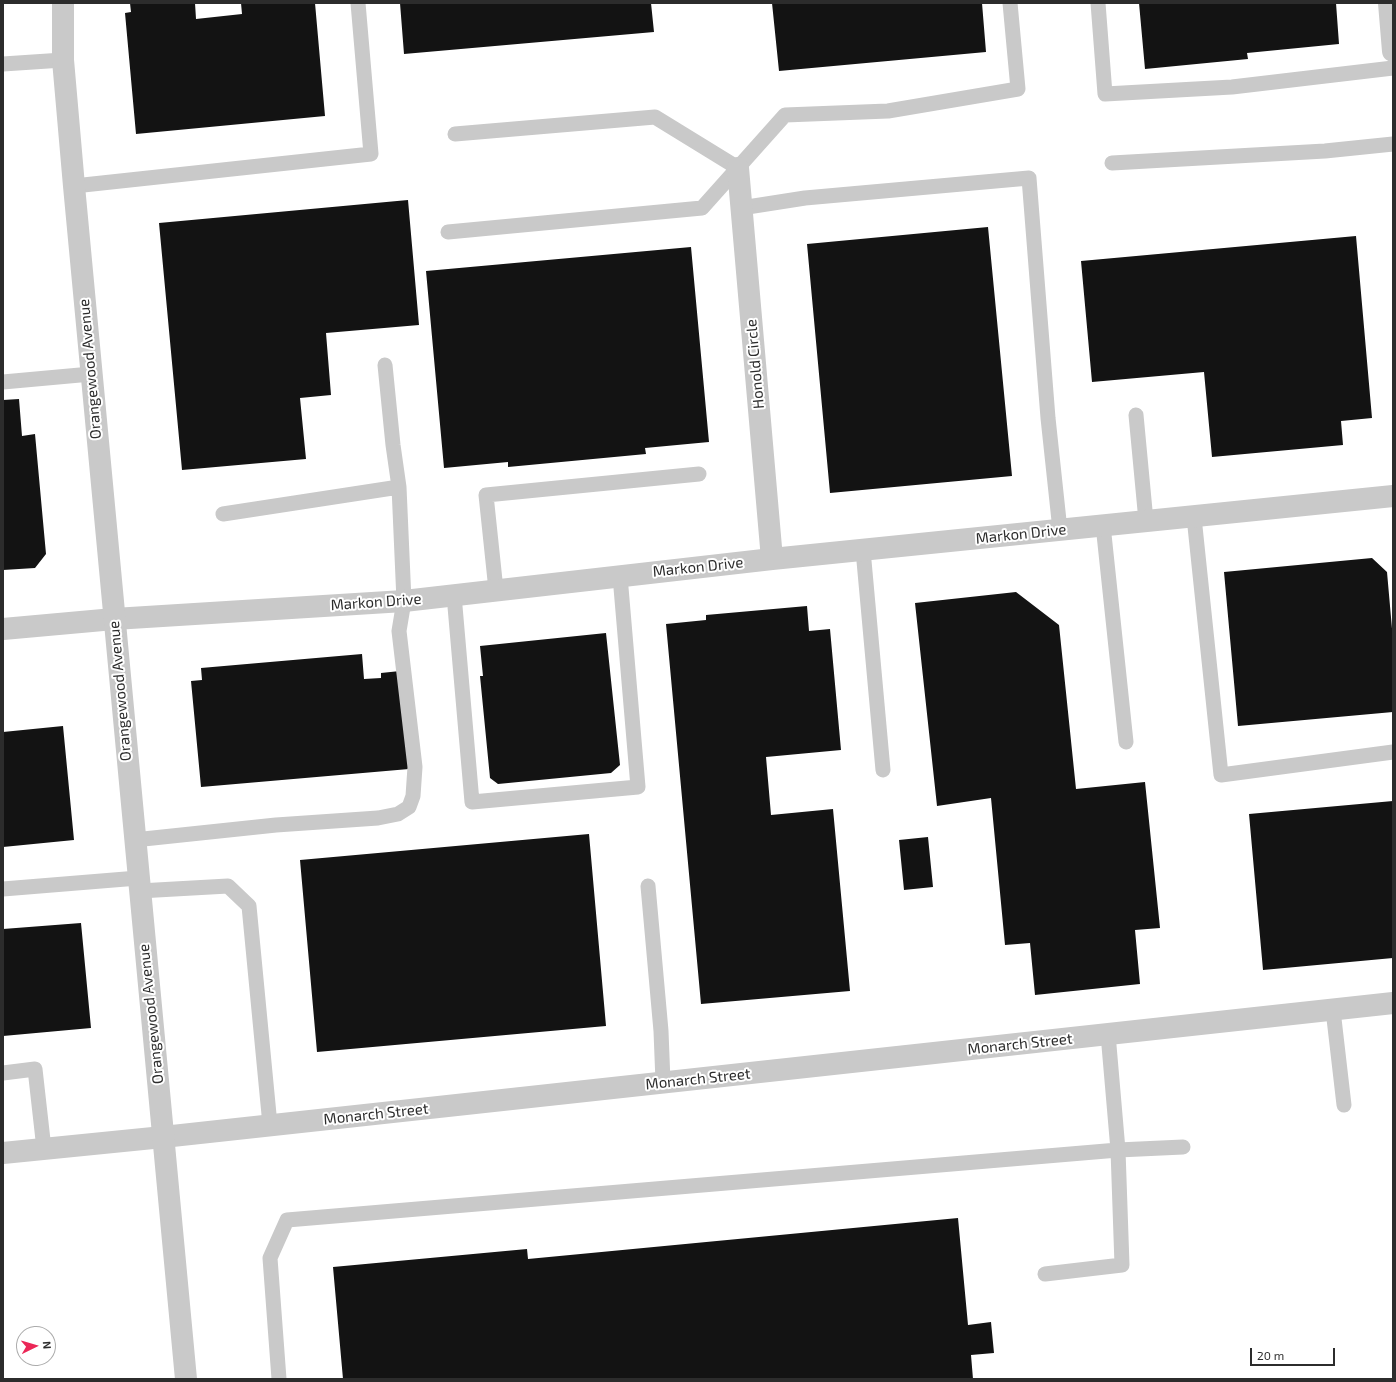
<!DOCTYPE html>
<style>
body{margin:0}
#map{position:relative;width:1396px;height:1382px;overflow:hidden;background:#fff;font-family:"Exo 2",sans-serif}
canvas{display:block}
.frame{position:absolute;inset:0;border:4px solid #2c2c2c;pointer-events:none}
.north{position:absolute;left:16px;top:1326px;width:40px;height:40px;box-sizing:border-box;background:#fff;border:1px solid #ababab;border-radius:50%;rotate:85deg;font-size:11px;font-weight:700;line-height:16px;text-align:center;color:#2c2c2c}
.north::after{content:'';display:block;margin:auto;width:14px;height:18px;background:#eb2757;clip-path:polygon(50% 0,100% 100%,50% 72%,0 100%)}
.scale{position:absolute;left:1250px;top:1348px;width:85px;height:18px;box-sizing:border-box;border:2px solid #2c2c2c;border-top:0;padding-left:5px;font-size:12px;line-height:14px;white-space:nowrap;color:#2c2c2c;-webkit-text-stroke:3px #fff;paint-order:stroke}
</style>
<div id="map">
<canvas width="1396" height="1382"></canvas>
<div class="frame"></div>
<div class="north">N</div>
<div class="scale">20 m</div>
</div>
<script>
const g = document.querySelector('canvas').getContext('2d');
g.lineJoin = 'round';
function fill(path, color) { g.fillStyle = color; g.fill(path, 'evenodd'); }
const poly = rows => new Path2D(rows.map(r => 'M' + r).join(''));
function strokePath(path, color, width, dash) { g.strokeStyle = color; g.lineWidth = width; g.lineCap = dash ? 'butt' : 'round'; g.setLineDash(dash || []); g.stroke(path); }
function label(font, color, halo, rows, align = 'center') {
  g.font = font + ' "Exo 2",sans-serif'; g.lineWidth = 4; g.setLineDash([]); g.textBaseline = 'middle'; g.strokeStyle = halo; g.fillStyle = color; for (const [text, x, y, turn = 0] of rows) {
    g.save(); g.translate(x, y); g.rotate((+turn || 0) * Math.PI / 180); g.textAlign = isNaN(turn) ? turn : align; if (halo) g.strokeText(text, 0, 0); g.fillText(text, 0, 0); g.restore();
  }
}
const building = poly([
 [130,3,195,3,196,19,242,14,241,3,315,3,325,116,136,134,125,13,131,12],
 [400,3,651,3,654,32,404,54],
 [772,3,982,3,986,52,779,71],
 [1139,3,1336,3,1339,44,1247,53,1248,59,1145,69],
 [408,200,419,325,326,333,331,395,300,398,306,459,182,470,159,223],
 [988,227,1012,476,830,493,807,244],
 [1356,236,1372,418,1341,421,1343,445,1212,457,1204,372,1092,382,1081,261],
 [691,247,709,442,645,448,646,454,508,467,508,462,444,468,426,271],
 [19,399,22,436,35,434,46,554,35,568,3,570,3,400],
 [1372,558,1387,572,1393,640,1393,712,1238,726,1224,572],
 [1016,592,1059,625,1076,789,1145,782,1160,928,1135,930,1140,984,1035,995,1030,943,1005,945,991,798,937,806,915,603],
 [807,606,809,631,830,629,841,750,766,757,771,815,833,809,850,991,701,1004,666,624,706,620,706,615],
 [606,633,620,765,611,773,498,784,490,778,480,676,483,676,480,646],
 [362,654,364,679,381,678,381,673,400,671,409,769,201,787,191,681,202,680,201,668],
 [63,726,74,840,3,847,3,732],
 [1393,801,1393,958,1263,970,1249,814],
 [589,834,606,1026,317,1052,300,860],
 [928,837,933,887,904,890,899,840],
 [81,923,91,1028,3,1036,3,929],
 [958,1218,968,1325,991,1322,994,1353,971,1355,973,1379,343,1379,333,1267,527,1249,528,1259]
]);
const service = poly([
 [1098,3,1105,94,1232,87,1393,68],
 [3,64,63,60],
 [455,134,655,117,738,168],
 [1112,163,1325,151,1393,144],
 [74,186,371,154,358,3],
 [741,208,805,198,1029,178,1048,418,1060,530],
 [448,232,702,208,785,115,888,111,1018,89,1010,3],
 [385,365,393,445,399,487],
 [3,382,91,374],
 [1136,415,1146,521],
 [1194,517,1221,775,1393,752],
 [1103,525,1126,742],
 [863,550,883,770],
 [496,590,486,495,699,474],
 [454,595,472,802,638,787,620,576],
 [134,840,276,825,378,818,398,814,409,807,413,796,415,767,399,631,404,601,399,487,223,514],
 [648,886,661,1031,663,1082],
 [3,889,138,878],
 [139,891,228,886,249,906,270,1125],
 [1333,1010,1344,1105],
 [3,1073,35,1069,44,1149],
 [1045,1274,1122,1265,1118,1150,1108,1034],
 [279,1379,270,1258,287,1220,1118,1150,1183,1147]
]);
const minor = poly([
 [1389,3,1393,51],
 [738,168,772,559],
 [3,629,114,619,404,601,772,559,1393,496],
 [3,1153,163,1137,1393,1003]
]);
const tertiary = poly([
 [63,3,63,60,74,186,186,1379]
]);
const streetNames = [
 ["Honold Circle",755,364,-95],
 ["Orangewood Avenue",90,369,-95],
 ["Markon Drive",1021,534,-6],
 ["Markon Drive",698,567,-6],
 ["Markon Drive",376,602,-4],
 ["Orangewood Avenue",120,691,-95],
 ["Orangewood Avenue",151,1014,-96],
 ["Monarch Street",1020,1044,-6],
 ["Monarch Street",698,1079,-6],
 ["Monarch Street",376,1114,-6]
];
fill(building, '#131313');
strokePath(service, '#c9c9c9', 15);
strokePath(minor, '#c9c9c9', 22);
strokePath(tertiary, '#c9c9c9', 22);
label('15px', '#2c2c2c', '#fff', streetNames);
</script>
